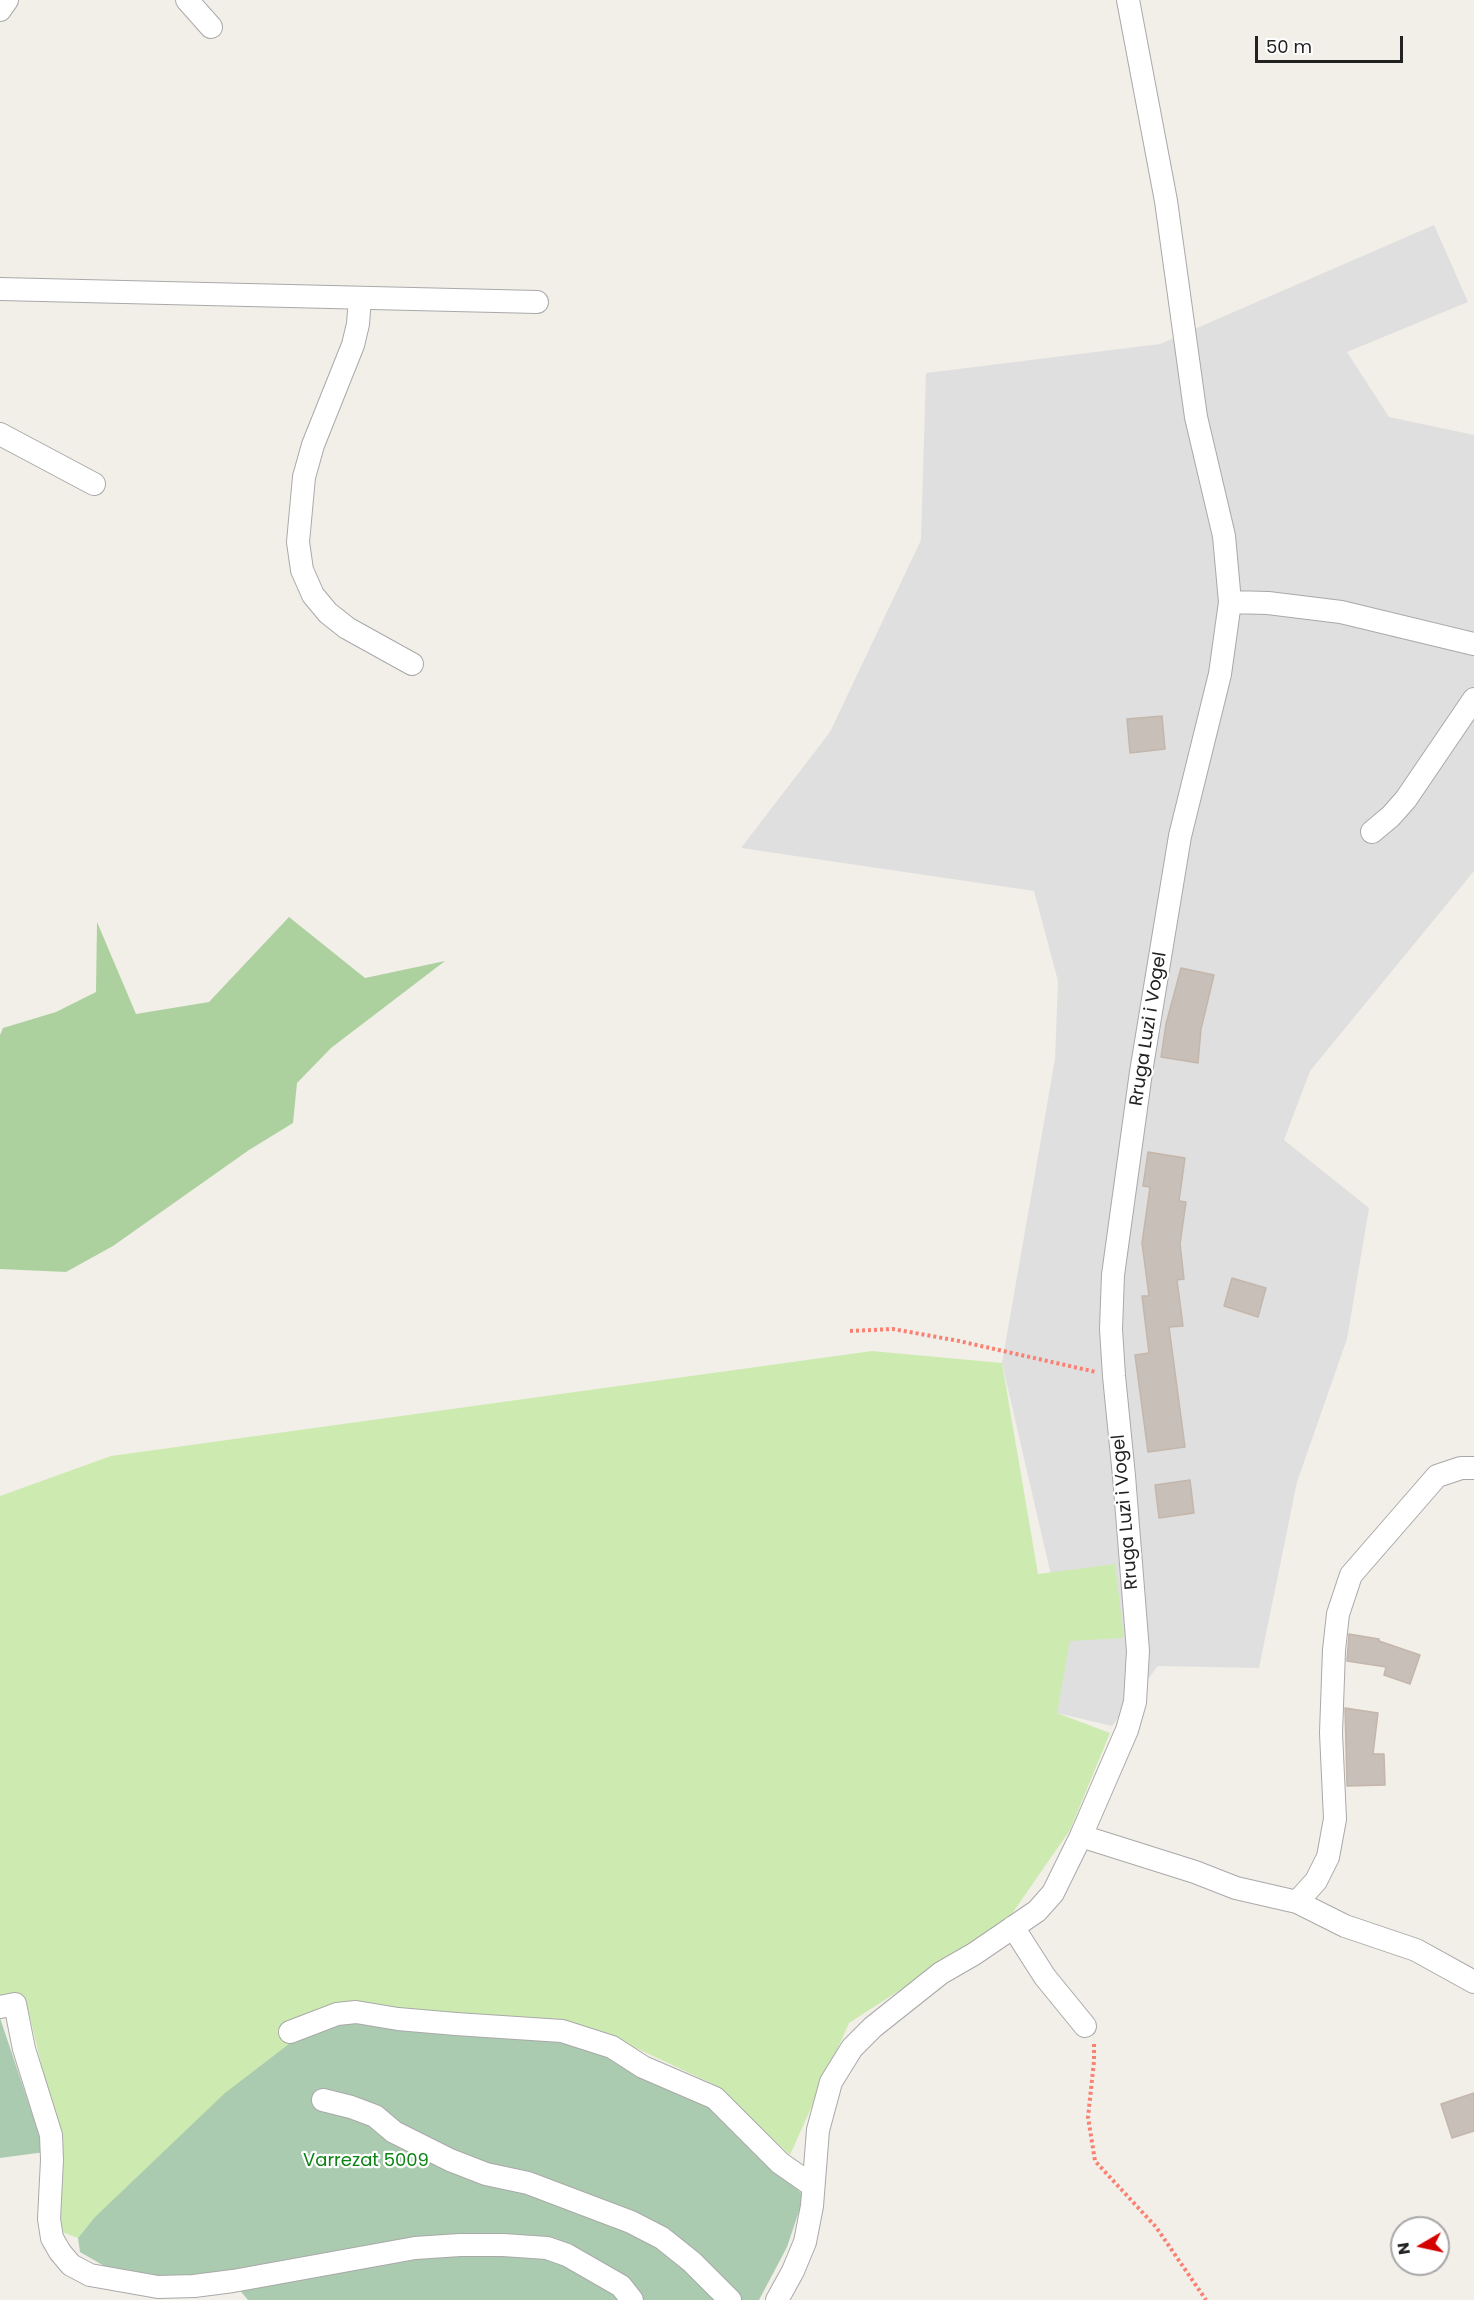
<!DOCTYPE html>
<style>
body{margin:0}
#map{position:relative;width:1474px;height:2300px;overflow:hidden;background:#f2efe9;font-family:Poppins,sans-serif}
canvas{display:block}
.north{position:absolute;left:1390px;top:2216px;width:60px;height:60px;box-sizing:border-box;background:#fff;border:2px solid #a7a7a7;border-radius:50%;rotate:261deg;font-size:16px;font-weight:700;line-height:24px;text-align:center;color:#222}
.north::after{content:'';display:block;margin:auto;width:21px;height:27px;background:#d40000;clip-path:polygon(50% 0,100% 100%,50% 72%,0 100%)}
.scale{position:absolute;left:1255px;top:36px;width:148px;height:27px;box-sizing:border-box;border:3px solid #222;border-top:0;padding-left:8px;font-size:18px;line-height:21px;white-space:nowrap;color:#222;-webkit-text-stroke:4px #fff;paint-order:stroke}
</style>
<div id="map">
<canvas width="1474" height="2300"></canvas>
<div class="north">N</div>
<div class="scale">50 m</div>
</div>
<script>
const g = document.querySelector('canvas').getContext('2d');
g.lineJoin = 'round';
function fill(path, color) { g.fillStyle = color; g.fill(path, 'evenodd'); }
const poly = rows => new Path2D(rows.map(r => 'M' + r).join(''));
function strokePath(path, color, width, dash) { g.strokeStyle = color; g.lineWidth = width; g.lineCap = dash ? 'butt' : 'round'; g.setLineDash(dash || []); g.stroke(path); }
function label(font, color, halo, rows, align = 'center') {
  g.font = font + ' Poppins,sans-serif'; g.lineWidth = 4.5; g.setLineDash([]); g.textBaseline = 'middle'; g.strokeStyle = halo; g.fillStyle = color; for (const [text, x, y, turn = 0] of rows) {
    g.save(); g.translate(x, y); g.rotate((+turn || 0) * Math.PI / 180); g.textAlign = isNaN(turn) ? turn : align; if (halo) g.strokeText(text, 0, 0); g.fillText(text, 0, 0); g.restore();
  }
}
const residential = poly([
 [1434,225,1468,302,1347,352,1389,417,1474,435,1474,871,1310,1071,1284,1140,1369,1208,1347,1339,1297,1482,1259,1668,1158,1666,1112,1726,1057,1713,1059,1610,1002,1363,1055,1059,1058,981,1034,891,741,848,830,732,921,540,926,373,1160,344]
]);
const grass = poly([
 [872,1351,1002,1363,1038,1574,1115,1564,1124,1638,1070,1641,1057,1713,1110,1733,1070,1830,1007,1921,849,2023,790,2155,717,2086,623,2042,94,2218,78,2238,59,2231,57,2130,25,1997,0,2005,0,1496,111,1456]
]);
const forest = poly([
 [289,917,365,978,445,961,331,1048,297,1083,293,1123,249,1150,113,1246,66,1272,0,1269,0,1035,3,1028,56,1012,96,992,97,922,136,1014,209,1002]
]);
const cemetery = poly([
 [0,2018,45,2152,0,2158],
 [347,2021,560,2038,606,2051,719,2110,804,2196,787,2247,759,2300,248,2300,227,2275,167,2279,106,2267,80,2252,78,2238,94,2218,225,2093,302,2034]
]);
const building = poly([
 [1162,716,1165,749,1130,753,1127,719,1162,716],
 [1181,968,1214,975,1201,1029,1198,1063,1161,1057,1166,1024,1181,968],
 [1148,1152,1185,1158,1179,1201,1186,1202,1180,1244,1184,1279,1177,1280,1183,1326,1169,1327,1185,1447,1148,1452,1135,1355,1149,1353,1142,1296,1149,1296,1142,1243,1150,1187,1143,1186,1148,1152],
 [1232,1278,1266,1288,1258,1317,1224,1306,1232,1278],
 [1190,1480,1194,1513,1159,1518,1155,1485,1190,1480],
 [1349,1634,1379,1639,1379,1641,1420,1655,1410,1684,1384,1675,1386,1667,1347,1661,1349,1634],
 [1345,1708,1378,1713,1373,1754,1384,1754,1385,1785,1347,1786,1345,1708],
 [1474,2093,1474,2131,1452,2138,1441,2104,1474,2093]
]);
const path = poly([
 [850,1331,893,1329,959,1341,1096,1372],
 [1094,2044,1094,2061,1088,2117,1095,2161,1156,2227,1206,2300]
]);
const minor = poly([
 [187,0,211,27],
 [0,10,7,0],
 [0,289,537,302],
 [360,298,358,324,353,345,313,445,304,477,298,542,302,570,313,595,328,613,347,628,412,664],
 [0,434,94,484],
 [1230,602,1268,603,1341,612,1474,644],
 [1372,832,1391,816,1406,799,1474,699],
 [1081,1836,1195,1872,1236,1888,1297,1902,1345,1926,1416,1950,1474,1982],
 [1297,1902,1316,1881,1328,1857,1335,1819,1331,1733,1334,1650,1338,1614,1351,1575,1437,1476,1461,1468,1474,1468],
 [1013,1927,1045,1977,1085,2026],
 [0,2007,15,2004,24,2049,51,2135,52,2160,49,2219,52,2238,60,2252,71,2265,90,2275,158,2287,194,2286,233,2281,415,2248,460,2245,503,2245,547,2248,567,2255,621,2286,632,2300],
 [290,2032,337,2014,356,2012,398,2019,456,2024,562,2031,612,2047,643,2067,715,2098,780,2163,813,2186],
 [323,2100,351,2107,375,2116,394,2132,450,2160,486,2174,528,2183,631,2222,662,2238,692,2262,730,2300],
 [777,2300,793,2271,805,2242,812,2206,818,2130,831,2082,852,2048,873,2027,941,1973,974,1954,1037,1911,1053,1893,1081,1836,1127,1730,1135,1702,1138,1651,1124,1476,1114,1376,1111,1329,1113,1275,1141,1072,1180,836,1220,674,1230,602,1224,536,1196,417,1166,201,1128,0]
]);
const streetNames = [
 ["Rruga Luzi i Vogel",1149,1029,-81],
 ["Rruga Luzi i Vogel",1126,1512,-95]
];
const parkNames = [
 ["Varrezat 5009",366,2161]
];
fill(residential, '#e0dfdf');
fill(grass, '#cdebb0');
fill(forest, '#add19e');
fill(cemetery, '#aacbaf');
fill(building, '#c7bfb8');
strokePath(building, '#c4b6ab', 1.5);
strokePath(minor, '#a9a9a9', 24);
strokePath(path, '#fa8072', 4, [3, 3]);
strokePath(minor, '#fff', 22);
label('18px', '#222', '#fff', streetNames);
label('18px', '#0c8416', '#fff', parkNames);
</script>
